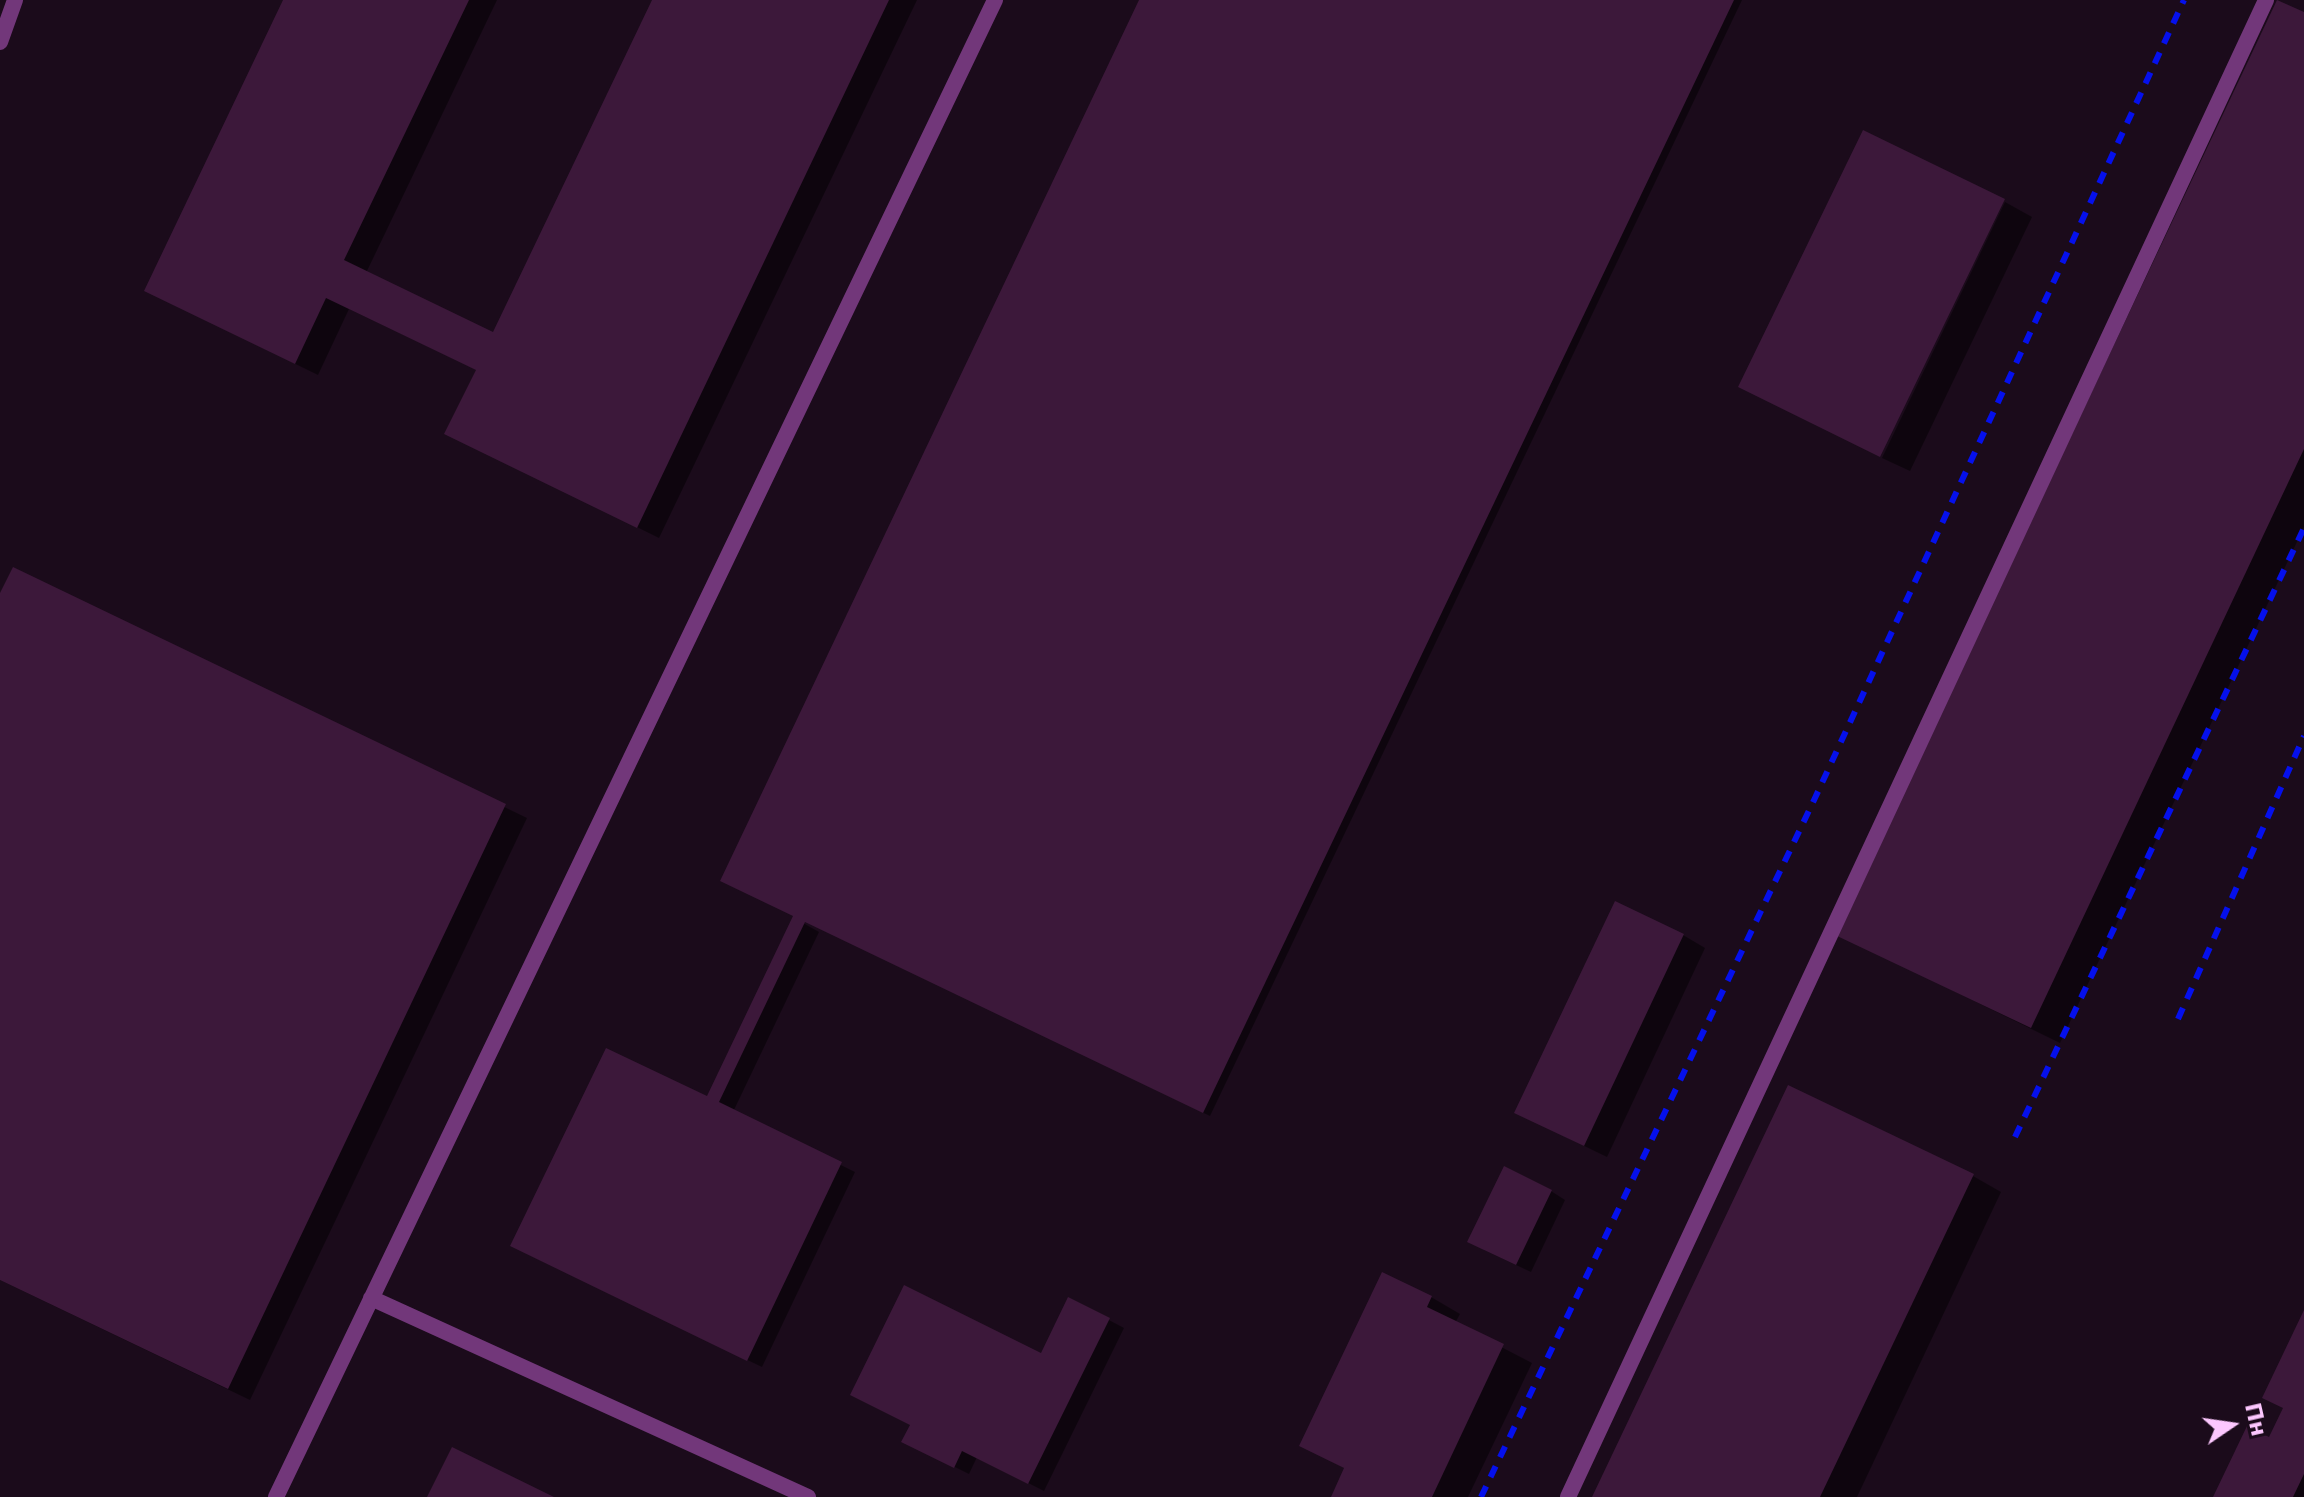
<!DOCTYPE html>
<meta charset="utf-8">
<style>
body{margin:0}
#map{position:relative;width:2304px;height:1497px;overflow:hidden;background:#1b0b1b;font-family:"DejaVu Sans",sans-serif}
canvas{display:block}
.north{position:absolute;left:2192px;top:1385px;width:80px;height:80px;-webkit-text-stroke:6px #1b0b1b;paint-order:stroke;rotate:77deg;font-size:22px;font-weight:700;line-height:32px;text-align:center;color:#fcc7fe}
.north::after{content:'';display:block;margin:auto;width:28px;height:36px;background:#fcc7fe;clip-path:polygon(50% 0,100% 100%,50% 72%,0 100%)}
</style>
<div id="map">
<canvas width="2304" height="1497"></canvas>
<div class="north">Пн</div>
</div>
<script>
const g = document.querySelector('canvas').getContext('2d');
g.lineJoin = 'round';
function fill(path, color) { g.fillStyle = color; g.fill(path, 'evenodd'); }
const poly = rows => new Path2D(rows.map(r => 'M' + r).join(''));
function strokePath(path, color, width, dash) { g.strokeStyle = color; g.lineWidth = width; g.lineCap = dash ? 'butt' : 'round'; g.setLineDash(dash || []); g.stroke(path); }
const shadow = poly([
 [286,0,497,0,366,273,494,335,655,0,917,0,659,538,447,433,477,370,349,309,318,375,169,302],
 [1142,0,1742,0,1210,1116,805,920,803,923,819,932,733,1112,855,1172,762,1367,527,1254,708,1099,795,916],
 [2304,14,2304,527,2060,1043,1837,934],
 [2005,202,2032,217,1910,471,1882,458],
 [13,569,527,818,250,1400,0,1280,0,598],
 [1683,935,1705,948,1607,1157,1539,1124],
 [1973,1176,2001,1192,1857,1497,1595,1497],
 [1551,1191,1565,1200,1531,1272,1484,1250],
 [1431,1297,1460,1314,1455,1323,1532,1363,1468,1497,1333,1497,1346,1469,1301,1445],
 [1069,1299,1124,1328,1044,1491,977,1457,969,1474,919,1449,1042,1356],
 [2304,1315,2304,1497,2216,1497,2270,1439,2285,1409]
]);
const building = poly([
 [283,0,469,0,344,260,493,332,652,0,889,0,637,528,444,434,476,370,326,298,295,364,144,291],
 [1139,0,1734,0,1203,1113,805,922,719,1102,842,1162,747,1361,510,1246,606,1048,707,1096,793,916,720,881],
 [2277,0,2304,12,2304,449,2031,1028,1835,935],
 [1863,130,2005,199,1880,457,1738,387],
 [13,567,506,804,228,1389,0,1280,0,593],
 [1615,901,1684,934,1584,1146,1514,1113],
 [1788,1085,1974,1174,1820,1497,1592,1497],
 [1504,1166,1552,1190,1516,1265,1467,1242],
 [1382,1272,1432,1296,1427,1307,1504,1344,1432,1497,1331,1497,1344,1468,1299,1446],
 [904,1285,1041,1353,1068,1297,1110,1318,1028,1484,962,1451,954,1468,901,1442,910,1425,850,1395],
 [2304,1310,2304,1474,2293,1497,2213,1497,2247,1426,2269,1437,2283,1408,2262,1398],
 [452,1447,554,1497,427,1497]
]);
const lane = poly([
 [371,1298,808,1497],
 [276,1497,995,0],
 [1568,1497,2266,0]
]);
const street = poly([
 [0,42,15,0]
]);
const rail = poly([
 [2178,1019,2304,736],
 [2015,1137,2304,528],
 [1481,1497,1815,798,2184,0]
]);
fill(shadow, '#0007');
fill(building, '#3c183a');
strokePath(lane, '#72377a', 16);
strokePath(street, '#72377a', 16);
strokePath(rail, '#0510ec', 6, [12, 10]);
</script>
